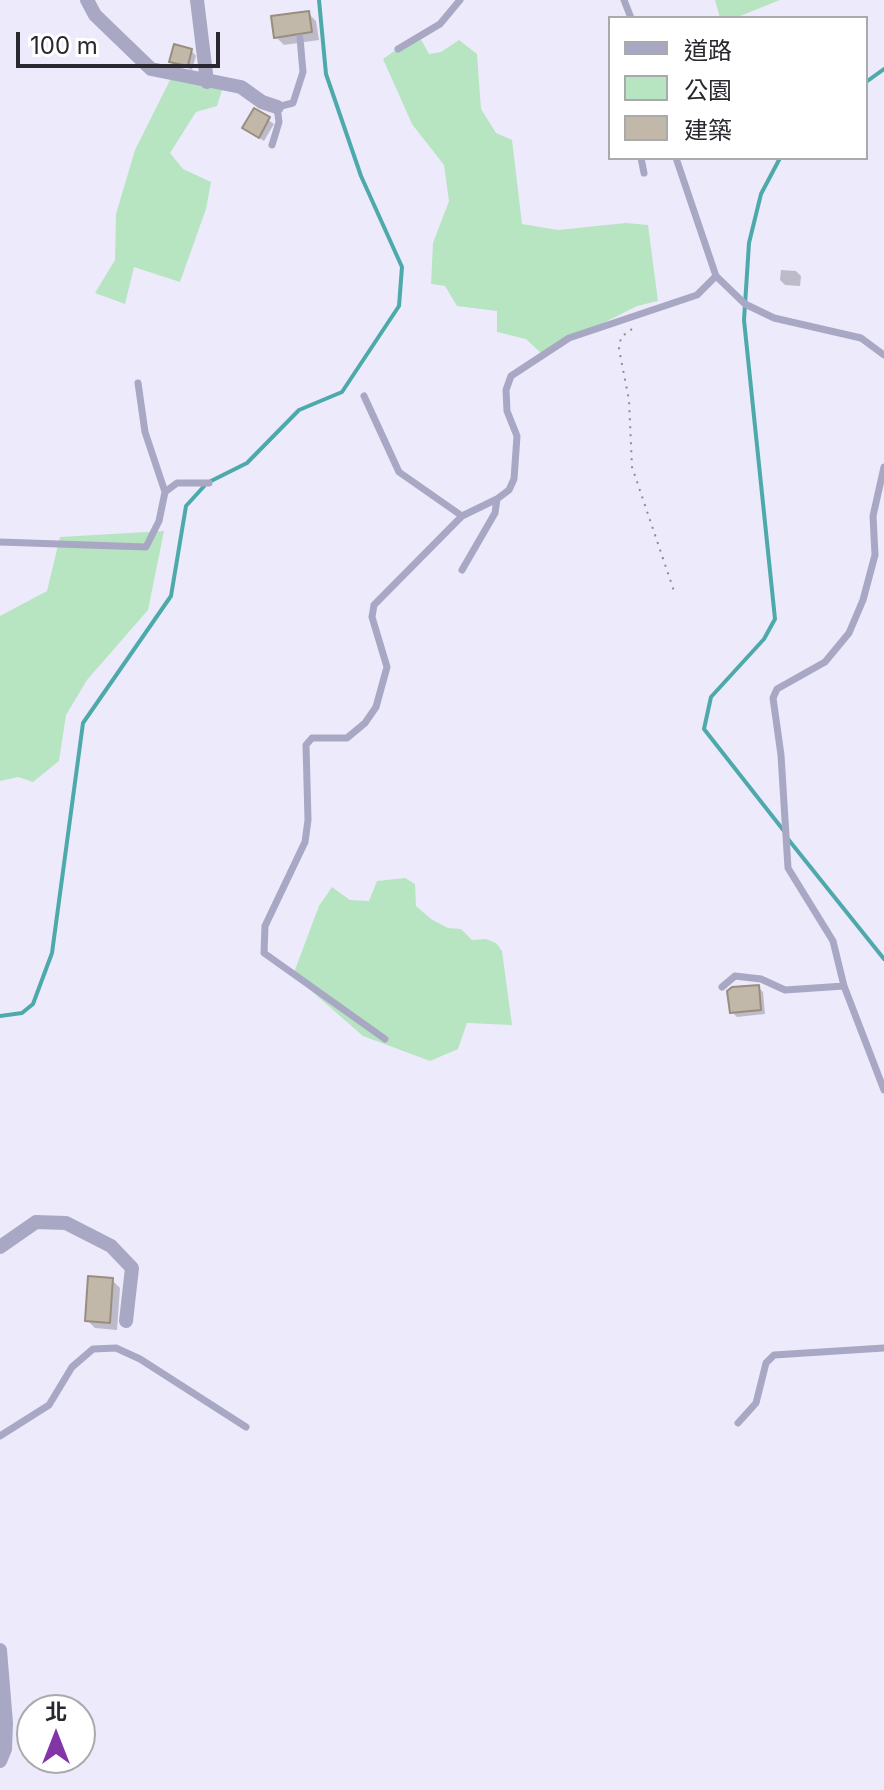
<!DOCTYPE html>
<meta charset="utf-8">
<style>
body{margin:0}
#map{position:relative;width:884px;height:1790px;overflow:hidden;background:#edeafc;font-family:Inter,"Noto Sans TC",sans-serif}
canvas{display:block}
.legend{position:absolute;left:608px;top:16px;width:260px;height:144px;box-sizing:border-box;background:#fff;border:2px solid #aaa9ac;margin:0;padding:10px 14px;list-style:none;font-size:24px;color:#2a282f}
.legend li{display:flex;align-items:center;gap:16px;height:40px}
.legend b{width:40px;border:2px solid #aaa9ac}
.north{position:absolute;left:16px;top:1694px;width:80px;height:80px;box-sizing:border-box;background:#fff;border:2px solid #aaa9ac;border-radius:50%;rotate:0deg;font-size:22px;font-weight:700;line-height:32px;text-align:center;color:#2a282f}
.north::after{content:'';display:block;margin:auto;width:28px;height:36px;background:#8135a7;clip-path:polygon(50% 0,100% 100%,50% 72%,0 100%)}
.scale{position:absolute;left:16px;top:32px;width:204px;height:36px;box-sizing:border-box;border:4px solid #2a282f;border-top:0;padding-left:10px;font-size:24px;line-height:28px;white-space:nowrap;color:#2a282f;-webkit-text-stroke:6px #fff;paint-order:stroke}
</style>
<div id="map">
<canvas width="884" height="1790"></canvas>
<ul class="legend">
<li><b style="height:10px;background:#a9a8c4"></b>道路</li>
<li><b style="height:22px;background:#b7e5c1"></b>公園</li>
<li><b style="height:22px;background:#c2b8a9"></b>建築</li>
</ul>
<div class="north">北</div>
<div class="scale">100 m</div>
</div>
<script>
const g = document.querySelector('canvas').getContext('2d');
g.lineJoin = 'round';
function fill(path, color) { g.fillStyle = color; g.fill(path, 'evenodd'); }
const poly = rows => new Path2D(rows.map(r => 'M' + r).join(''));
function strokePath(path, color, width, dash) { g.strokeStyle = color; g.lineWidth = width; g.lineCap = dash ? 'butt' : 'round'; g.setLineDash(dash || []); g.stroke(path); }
const green = poly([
 [715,0,780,0,735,18,720,18],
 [418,34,429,54,441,52,459,40,477,54,481,109,496,133,512,140,522,224,558,230,626,223,648,225,658,301,637,306,542,354,526,339,497,332,497,311,457,306,445,286,431,284,433,243,449,201,444,165,412,124,383,59],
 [172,76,224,84,217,106,196,112,170,153,183,169,211,182,206,209,180,282,134,267,125,304,95,293,115,260,116,214,135,150],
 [164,531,148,610,87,680,66,715,59,761,33,782,18,777,0,781,0,616,47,591,60,537],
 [405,878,415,884,416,906,431,919,448,928,461,929,472,940,486,939,496,943,502,951,512,1025,467,1023,458,1049,430,1061,363,1036,293,975,319,906,332,887,350,900,369,901,377,881]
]);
const shadow = poly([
 [308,13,316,21,319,40,284,45,276,37],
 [191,50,196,56,192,70,171,61],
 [255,111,274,124,264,141,245,128],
 [781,270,796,271,801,276,800,286,785,285,780,280],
 [758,987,763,992,765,1014,737,1017,732,1012],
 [112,1280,120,1288,117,1330,95,1328,87,1320]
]);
const stream = poly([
 [866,82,884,69],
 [780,158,761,194,749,243,744,320,775,619,764,639,711,697,704,729,784,831],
 [788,839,884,959],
 [0,1016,22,1013,33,1004,52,953,83,723,171,596,186,506,207,483,247,463,299,410,342,392,399,306,402,267,361,176,326,74,319,0]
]);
const building = poly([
 [309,11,312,32,274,38,271,16,309,11],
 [174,44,192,49,188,66,169,62,174,44],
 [254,108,270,117,259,138,242,128,254,108],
 [759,985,761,1010,730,1013,727,991,732,987,759,985],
 [88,1276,113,1278,110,1323,85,1321,88,1276]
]);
const path = poly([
 [632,329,621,337,619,349,629,400,632,467,675,594]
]);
const lane = poly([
 [624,0,631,18],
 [398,49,440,24,460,0],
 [272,145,279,122,277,107,293,103,303,72,300,38],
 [641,158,644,173],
 [676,158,716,276,745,304,774,318,861,338,884,355],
 [138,383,145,432,165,492,177,483,209,483],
 [364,396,399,472,462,516,497,499],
 [884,467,873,516,875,555,863,600,849,633,825,662,777,689,773,698,781,755,788,868,833,941,844,986,884,1090],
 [0,542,146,547,159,521,165,492],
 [462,570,495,513,497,499,509,490,514,479,517,436,507,411,506,390,511,376,569,338,697,295,716,276],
 [722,987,735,976,761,979,785,990,844,986],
 [385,1039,264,953,265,926,305,842,308,820,306,745,312,738,347,738,365,723,376,707,387,667,372,617,374,605,462,516],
 [738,1423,756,1403,766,1363,774,1355,884,1348],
 [0,1436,49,1405,72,1367,93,1349,116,1348,140,1359,246,1427]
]);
const street = poly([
 [87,0,95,15,151,69,241,87,262,102,277,107],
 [197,0,207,82],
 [0,1247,36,1222,66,1223,111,1246,132,1268,126,1321],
 [0,1650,6,1723,5,1749,0,1761]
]);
fill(green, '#b7e5c1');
fill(shadow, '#0003');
strokePath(stream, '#4eaaaa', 4);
fill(building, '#c2b8a9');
strokePath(building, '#988e7f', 2);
strokePath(path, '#8d8a97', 2, [2, 6]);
strokePath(lane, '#a9a8c4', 7);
strokePath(street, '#a9a8c4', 14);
</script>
